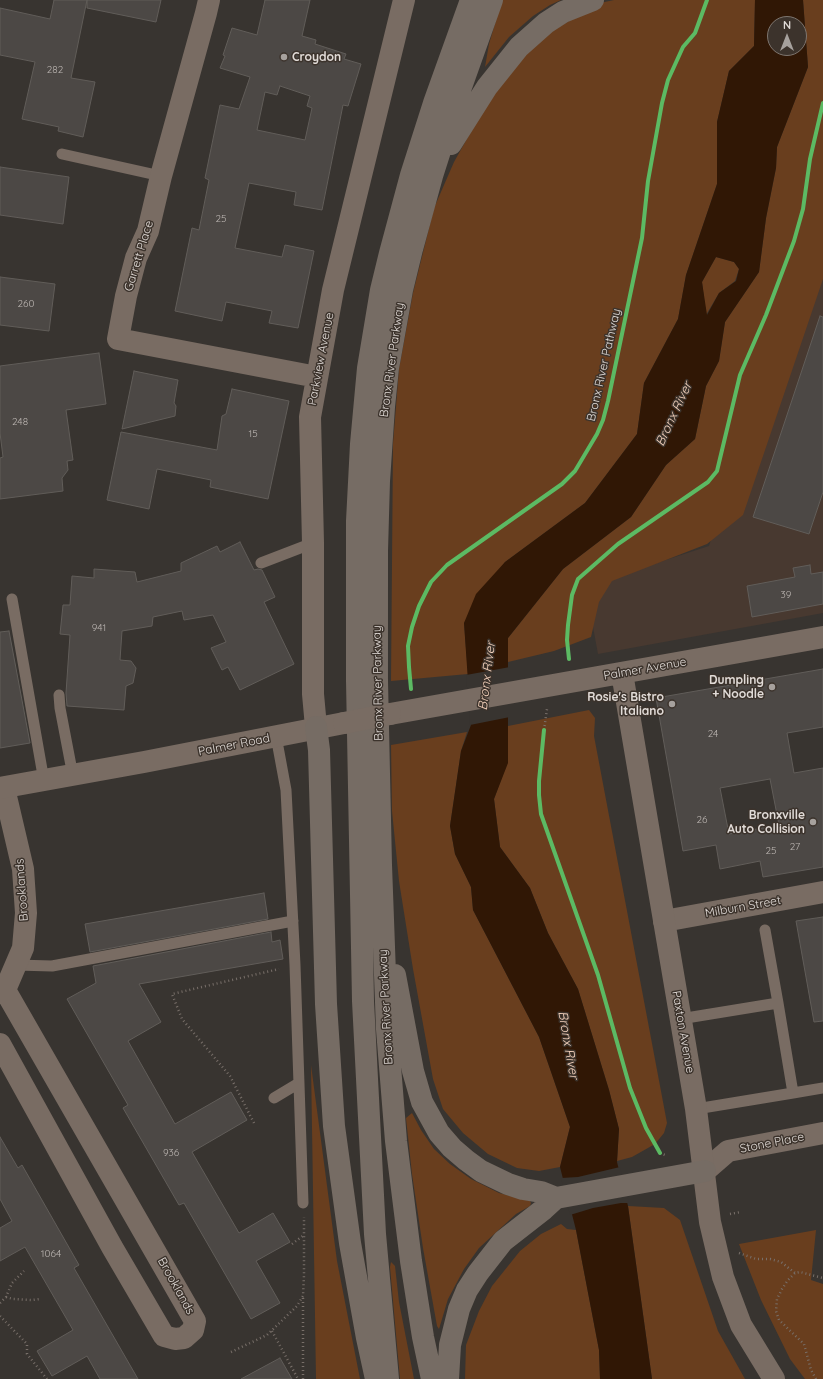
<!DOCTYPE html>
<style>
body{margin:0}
#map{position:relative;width:823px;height:1379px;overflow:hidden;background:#383430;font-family:Quicksand,sans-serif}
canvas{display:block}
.north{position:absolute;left:767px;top:16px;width:40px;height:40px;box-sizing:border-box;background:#3c332c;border:1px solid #7e7670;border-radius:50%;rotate:0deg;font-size:11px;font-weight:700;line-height:16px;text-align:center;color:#e1dbd7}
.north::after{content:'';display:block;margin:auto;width:14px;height:18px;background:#a6a19d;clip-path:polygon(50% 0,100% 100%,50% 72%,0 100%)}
</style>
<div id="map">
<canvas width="823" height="1379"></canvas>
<div class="north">N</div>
</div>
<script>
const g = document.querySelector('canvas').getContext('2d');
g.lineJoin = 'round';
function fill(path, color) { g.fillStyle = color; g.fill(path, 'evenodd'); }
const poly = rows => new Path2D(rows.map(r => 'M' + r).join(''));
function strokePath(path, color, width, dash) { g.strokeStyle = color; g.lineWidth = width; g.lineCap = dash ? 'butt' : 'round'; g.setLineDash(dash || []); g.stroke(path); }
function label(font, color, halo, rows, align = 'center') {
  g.font = font + ' Quicksand,sans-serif'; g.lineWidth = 3; g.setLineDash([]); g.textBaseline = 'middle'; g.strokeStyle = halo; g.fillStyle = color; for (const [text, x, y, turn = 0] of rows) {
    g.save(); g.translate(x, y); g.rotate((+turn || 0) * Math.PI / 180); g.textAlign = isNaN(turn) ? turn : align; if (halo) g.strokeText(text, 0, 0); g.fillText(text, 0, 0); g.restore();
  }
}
const built = poly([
 [823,182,823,613,598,654,593,627,592,599,604,580,709,546]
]);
const green = poly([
 [502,0,561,0,550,5,533,16,509,37,485,67,489,44],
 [614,0,755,0,754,46,729,71,717,122,717,184,686,275,678,319,644,383,637,434,585,503,505,562,464,623,468,674,391,681,393,444,399,369,413,293,434,208,454,162,492,94,533,42,600,3],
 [803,0,823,0,823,279,743,515,707,544,612,581,599,602,591,637,554,651,508,662,508,638,563,569,631,517,666,465,695,439,706,386,719,361,725,322,759,272,766,218,776,168,777,147,808,67],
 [716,257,734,262,739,269,735,281,719,293,706,315,702,282],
 [589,710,595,718,594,736,667,1123,664,1133,655,1144,632,1157,617,1161,619,1129,609,1090,578,989,548,933,530,888,500,847,494,799,507,763,508,726],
 [467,732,461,751,450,826,455,854,471,887,473,910,539,1037,570,1127,560,1167,539,1171,517,1168,488,1154,463,1133,443,1109,433,1079,413,969,399,881,392,811,391,745],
 [311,1065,337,1261,360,1379,316,1379],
 [412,1113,421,1130,434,1149,450,1164,471,1179,499,1193,530,1201,531,1203,530,1206,516,1214,479,1248,464,1269,448,1299,439,1329,437,1326,423,1248,412,1174,406,1118],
 [628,1206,664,1208,680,1220,718,1331,745,1379,652,1379],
 [561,1224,567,1229,576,1230,599,1350,600,1379,465,1379,466,1345,479,1311,492,1286,520,1251,541,1234],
 [816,1230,811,1280,823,1284,823,1379,805,1379,790,1359,761,1300,739,1244],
 [391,1262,395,1266,399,1302,414,1379,400,1379,390,1267]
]);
const water = poly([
 [755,0,803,0,808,67,777,147,776,168,766,218,759,272,725,322,719,361,706,386,695,439,666,465,631,517,563,569,508,638,508,763,494,799,500,847,530,888,548,933,578,989,609,1090,619,1129,617,1162,628,1206,652,1379,600,1379,599,1350,576,1230,560,1167,570,1127,539,1037,473,910,471,887,455,854,450,826,461,751,471,725,464,623,476,594,505,562,585,503,637,434,644,383,678,319,686,275,717,184,717,122,729,71,754,46],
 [775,24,799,24,799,48,775,48],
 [716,257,734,262,739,269,736,281,719,293,707,315,702,282]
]);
const pier = poly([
 [510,667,510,717,470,725,466,675],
 [620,1167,629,1203,621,1203,593,1208,570,1215,561,1178,578,1177]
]);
const building = poly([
 [54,0,87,0,71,78,95,82,83,137,58,131,59,127,22,119,35,62,0,55,0,8,50,19,54,0],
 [87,0,161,0,156,22,87,8,87,0],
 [265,0,310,0,302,36,316,40,315,44,346,54,344,59,361,64,348,106,343,105,322,210,294,205,296,192,249,183,235,248,282,257,285,245,314,251,298,328,269,323,272,311,226,302,222,321,175,311,192,228,199,230,209,180,205,178,220,105,239,109,250,77,220,68,225,56,223,55,232,28,257,35,265,0],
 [280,86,310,96,307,106,312,108,305,140,257,130,265,92,277,95,280,86],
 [0,167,69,177,63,224,0,215,0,167],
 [0,277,55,284,49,331,0,325,0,277],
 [820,316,823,317,823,492,809,534,753,517,820,316],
 [99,353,106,404,66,410,73,460,67,461,68,470,62,478,63,491,0,499,0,458,3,457,0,433,0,366,99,353],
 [134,371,178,380,174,403,176,406,175,416,122,429,134,371],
 [232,389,289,401,268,499,210,487,211,480,157,469,149,509,107,500,121,432,217,450,222,416,226,414,232,389],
 [240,542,254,570,258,569,262,570,275,597,264,602,294,664,240,690,228,667,222,670,211,648,226,642,213,615,184,620,182,611,153,617,152,626,122,631,120,660,131,661,136,668,133,683,126,686,124,710,67,706,66,693,70,635,60,634,63,605,70,605,72,576,94,578,94,569,135,572,137,582,181,571,181,563,217,546,220,552,240,542],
 [810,565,811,574,823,572,823,604,752,617,747,586,795,577,793,568,810,565],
 [9,631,30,743,0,748,0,632,9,631],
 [823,669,823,727,787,733,794,773,823,768,823,867,763,877,760,861,720,869,716,845,683,851,656,698,823,669],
 [770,779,779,825,729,834,720,788,770,779],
 [264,893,268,919,90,952,85,924,264,893],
 [823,917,823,1021,814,1022,796,921,823,917],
 [271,932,272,942,280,940,283,959,139,984,161,1022,128,1041,175,1124,231,1092,247,1120,192,1152,239,1233,273,1213,290,1242,256,1261,280,1303,251,1319,184,1203,179,1205,123,1108,128,1105,67,999,96,983,93,966,271,932],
 [0,1137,18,1168,22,1165,79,1265,74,1268,138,1379,100,1379,87,1356,52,1376,37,1351,73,1330,25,1247,0,1261,0,1228,12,1221,0,1199,0,1137],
 [280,1358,292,1379,241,1379,280,1358]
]);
const path = poly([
 [544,730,547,709],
 [254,1123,230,1076,182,1019,172,994,279,969],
 [660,1153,665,1155],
 [730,1214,741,1212],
 [292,1244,304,1235],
 [739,1253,756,1259,770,1259,781,1262,795,1273],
 [6,1297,13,1299,32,1300,40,1299],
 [303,1298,303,1379],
 [0,1303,6,1297,12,1283,24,1271],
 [0,1316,27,1344,27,1354,47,1379],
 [272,1331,298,1379],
 [231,1352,267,1335,297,1306,303,1296,304,1275,304,1217],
 [816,1379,811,1370,804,1344,779,1320,776,1311,777,1299,782,1289,788,1280,795,1273,800,1272,823,1278]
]);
const service = poly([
 [62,154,161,176],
 [261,563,313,543],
 [12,599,44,781],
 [59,695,60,708,73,776],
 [276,736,286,790,295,965,303,1203],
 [765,930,778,1003],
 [16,965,52,966,293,921],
 [680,1019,778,1003,793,1093,823,1088],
 [274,1098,299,1083],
 [696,1109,793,1093]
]);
const minor = poly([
 [209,0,206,13,161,176,148,231,136,258,126,296,118,339,317,377],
 [316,727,313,694,313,543,310,417,333,290,404,0],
 [664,921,823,892],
 [0,993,5,990,23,948,26,913,23,869,4,788],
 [0,1044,112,1247,164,1336,175,1339,184,1338,193,1330,195,1321,5,990],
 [705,1171,728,1151,823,1133]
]);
const tertiary = poly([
 [622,673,696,1109,710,1222,723,1277,741,1325,774,1379],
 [390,714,823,637],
 [0,788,144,762,344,723]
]);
const trunk = poly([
 [451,144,487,87,519,47,546,23,563,12,593,0],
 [316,727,319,750,326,1004,334,1126,350,1243,367,1338,376,1379],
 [395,975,413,1071,422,1102,439,1133,452,1148,466,1160,481,1171,508,1184,523,1189,541,1192,556,1198,705,1171],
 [388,1379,375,1234,363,1001,357,680,357,521,361,444,368,368,381,290,390,253,411,175,434,103,471,0],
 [432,1379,423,1337,411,1261,396,1141,387,1029,381,865,377,681,377,551,379,481,384,407,388,368,402,290,412,249,432,176,456,101,492,0],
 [448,1379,450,1345,459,1309,467,1290,478,1273,503,1241,544,1209,556,1198]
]);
const tertiaryBridge = poly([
 [344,723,390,714]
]);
const cycleway = poly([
 [569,659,567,640,568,625,572,595,578,579,618,544,708,482,717,471,740,375,766,315,794,241,803,209,810,159,823,103],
 [411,689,409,667,408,646,412,627,419,606,431,582,447,565,562,484,575,471,597,434,603,420,608,401,642,238,648,181,662,103,668,80,683,47,695,33,707,0],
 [544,730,539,781,539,795,541,814,598,975,630,1088,646,1128,660,1153]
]);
const markers = [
 [284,57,4,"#a6a19d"],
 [772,687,4,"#a6a19d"],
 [672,704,4,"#a6a19d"],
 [813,822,4,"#a6a19d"]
];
const numberNames = [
 ["282",55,70],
 ["25",221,219],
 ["260",26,304],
 ["248",20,422],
 ["15",253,434],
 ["39",786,595],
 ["941",99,628],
 ["24",713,734],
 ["26",702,820],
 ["27",795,847],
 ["25",771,851],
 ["936",171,1153],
 ["1064",51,1254]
];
const poiNames = [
 ["Croydon",292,57,"left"],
 ["Dumpling",764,680],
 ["+ Noodle",764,694],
 ["Rosie's Bistro",664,697],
 ["Italiano",664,711],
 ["Bronxville",805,815],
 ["Auto Collision",805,829]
];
const streetNames = [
 ["Garrett Place",139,256,-73],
 ["Parkview Avenue",321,359,-79],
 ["Bronx River Parkway",392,360,-82],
 ["Bronx River Pathway",604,365,-77],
 ["Palmer Avenue",645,669,-10],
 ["Bronx River Parkway",378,683,-91],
 ["Palmer Road",234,745,-11],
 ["Brooklands",22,890,-94],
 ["Milburn Street",743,907,-10],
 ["Bronx River Parkway",386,1007,-93],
 ["Paxton Avenue",683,1032,80],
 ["Stone Place",772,1143,-11],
 ["Brooklands",176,1286,61]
];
const waterNames = [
 ["Bronx River",674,414,-65],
 ["Bronx River",487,676,-83],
 ["Bronx River",568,1045,80]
];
fill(built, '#483930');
fill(green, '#693e1e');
fill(water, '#301705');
fill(pier, '#383430');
fill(building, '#4c4845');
strokePath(building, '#615d59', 1);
strokePath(path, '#786f69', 2.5, [1, 3]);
strokePath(service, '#796c63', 11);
strokePath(minor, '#796c63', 22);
strokePath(tertiary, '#796c63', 22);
strokePath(trunk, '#766c64', 22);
strokePath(tertiaryBridge, '#796c63', 22);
strokePath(cycleway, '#5cba63', 4);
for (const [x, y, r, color] of markers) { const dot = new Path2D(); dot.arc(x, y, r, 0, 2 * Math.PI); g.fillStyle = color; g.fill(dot); strokePath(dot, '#3c332c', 1.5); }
label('10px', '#bcb6b2', null, numberNames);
label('bold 12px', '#e1dbd7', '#3c332c', poiNames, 'right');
label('12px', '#e1dbd7', '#3c332c', streetNames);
label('italic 13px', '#f6d3bd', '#3c332c', waterNames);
</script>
